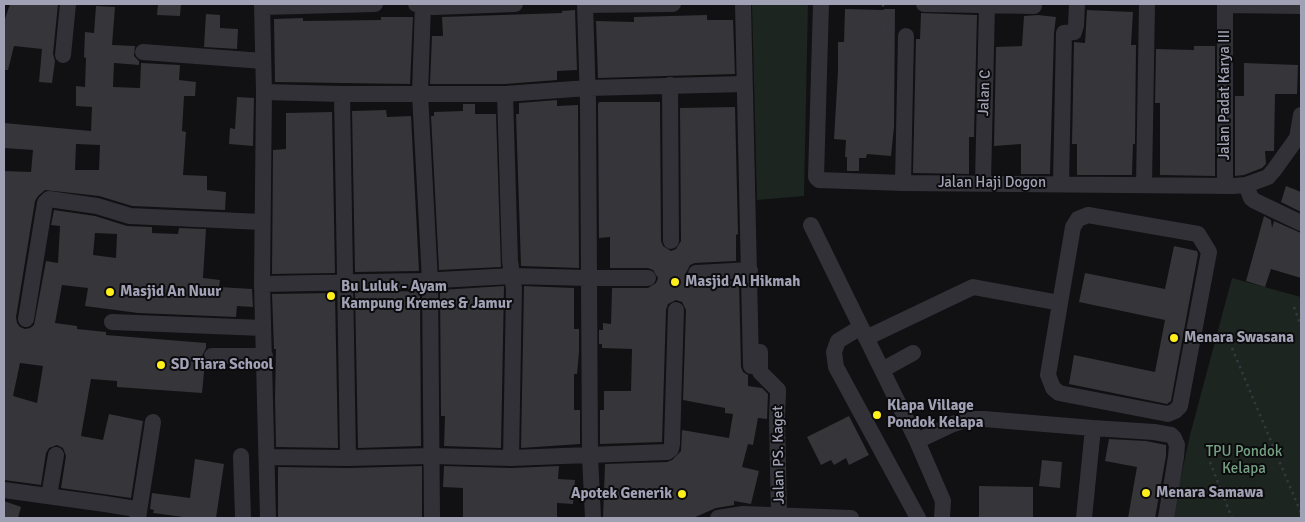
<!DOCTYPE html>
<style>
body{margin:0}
#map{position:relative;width:1305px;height:522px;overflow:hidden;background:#111012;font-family:Signika,sans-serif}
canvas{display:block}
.frame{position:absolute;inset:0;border:5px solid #a0a1b4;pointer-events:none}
</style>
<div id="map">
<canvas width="1305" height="522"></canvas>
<div class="frame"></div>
</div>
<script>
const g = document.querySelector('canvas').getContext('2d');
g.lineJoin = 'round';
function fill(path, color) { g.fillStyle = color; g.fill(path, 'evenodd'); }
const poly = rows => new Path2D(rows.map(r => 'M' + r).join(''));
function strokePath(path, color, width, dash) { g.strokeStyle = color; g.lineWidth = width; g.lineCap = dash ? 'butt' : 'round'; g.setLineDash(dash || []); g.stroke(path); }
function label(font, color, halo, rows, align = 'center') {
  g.font = font + ' Signika,sans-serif'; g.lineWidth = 4; g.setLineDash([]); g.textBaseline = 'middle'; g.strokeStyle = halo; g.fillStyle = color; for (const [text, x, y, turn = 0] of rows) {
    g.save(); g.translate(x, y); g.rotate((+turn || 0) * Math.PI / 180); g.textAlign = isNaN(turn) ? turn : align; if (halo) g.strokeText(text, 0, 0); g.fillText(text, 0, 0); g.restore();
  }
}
const green = poly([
 [752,4,808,4,804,196,757,200],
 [1232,278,1301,297,1301,518,1172,518,1190,435]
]);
const building = poly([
 [10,4,58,4,53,54,55,61,52,83,39,82,42,49,14,46,8,70,4,70,4,22],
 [158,4,181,4,180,16,157,15],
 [96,6,115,7,112,45,135,46,134,56,139,61,139,65,114,63,113,87,140,88,141,63,180,65,179,80,196,82,195,96,184,96,182,131,186,132,183,175,207,176,207,190,226,192,225,210,132,206,99,196,45,190,38,196,35,201,16,317,17,323,20,327,25,329,30,328,34,325,46,261,58,263,60,226,51,225,54,210,95,216,127,226,152,227,152,233,178,234,179,228,206,229,203,278,220,280,219,287,252,289,253,307,237,306,236,317,138,313,85,306,88,288,62,285,55,323,77,326,77,329,106,332,106,335,206,343,206,348,202,356,205,362,202,393,117,387,117,381,91,379,81,436,103,440,109,414,143,421,131,498,61,488,66,456,63,448,57,445,49,448,46,453,41,485,4,480,4,171,31,172,33,150,4,148,4,123,91,131,92,107,76,106,76,86,85,87,86,58,84,57,85,32,94,33],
 [76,144,100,145,99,170,75,170],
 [95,233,117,234,116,258,93,255],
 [20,363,43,366,37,403,13,396],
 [845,9,884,10,884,9,895,9,894,127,891,156,867,154,866,158,859,158,859,171,847,171,847,157,845,157,846,140,834,139,838,71,838,42,844,42],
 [575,10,577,70,557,71,557,80,505,84,430,84,432,36,443,36,442,17,562,13,562,11],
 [1087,10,1133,12,1131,45,1136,45,1135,144,1133,144,1132,175,1077,175,1077,144,1072,144,1074,42,1085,43],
 [921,13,977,15,974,137,969,137,969,174,913,173,916,39,920,39],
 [206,14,220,15,220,28,238,29,237,49,204,47],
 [707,15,707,20,733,20,735,74,598,78,596,21,634,22,634,17],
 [1038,15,1056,17,1054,33,1050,174,1021,174,1021,144,994,146,996,47,1022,46,1024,16],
 [381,17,413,17,410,84,275,82,274,19,303,18,303,21,381,20],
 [1194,46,1215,46,1215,176,1160,175,1160,103,1155,103,1156,49,1194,50],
 [1244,63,1298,65,1297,94,1275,94,1274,151,1265,151,1266,164,1262,168,1244,175,1235,176,1235,96,1244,96],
 [237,97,254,98,253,146,229,144,230,128,235,129],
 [557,100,557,106,578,105,579,268,521,266,516,114,519,114,519,103],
 [599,102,660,102,661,241,663,246,671,251,676,249,681,241,680,108,735,107,738,234,736,235,736,261,695,263,690,265,686,273,688,279,696,283,739,281,741,367,743,372,748,375,748,386,762,388,768,394,767,419,758,418,753,445,748,444,742,467,759,471,751,504,734,501,734,505,716,508,693,518,603,518,605,464,667,462,672,460,681,451,682,430,729,438,733,414,725,413,725,408,683,400,686,310,682,302,676,300,668,304,666,310,662,442,600,444,600,410,604,410,604,391,631,391,632,349,602,348,602,344,599,344,599,330,603,330,603,323,611,324,612,288,648,288,656,283,658,278,653,270,648,268,610,268,610,237,599,238,598,105],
 [463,104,475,104,475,114,496,114,501,267,439,270,431,116,434,116,434,112,463,111],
 [386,110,387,117,411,116,419,271,355,272,352,111],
 [332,112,335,273,272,274,273,150,286,149,286,113],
 [1286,186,1301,192,1301,212,1281,202],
 [1264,216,1271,220,1272,228,1274,221,1301,233,1301,278,1271,269,1265,287,1246,281],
 [1174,246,1197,251,1198,254,1171,401,1167,404,1069,384,1074,355,1155,372,1165,320,1079,302,1085,273,1165,289],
 [504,286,501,448,444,446,445,416,441,416,440,290],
 [524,286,574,288,574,329,579,329,579,352,577,374,574,374,574,410,580,410,580,444,521,448],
 [420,291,421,446,358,448,355,292],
 [335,293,338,448,276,447,275,398,276,349,274,349,272,294],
 [849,416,869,455,849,465,846,458,834,465,831,460,821,465,807,437],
 [1109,439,1146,441,1166,445,1166,456,1155,518,1128,518,1137,467,1105,461],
 [195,459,224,464,216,518,191,518,153,513,154,510,150,509,152,493,190,498],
 [1042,460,1062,462,1060,488,1039,486],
 [422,466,422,518,278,518,278,467,348,468],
 [444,466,511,468,559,466,558,479,575,480,573,504,557,503,557,518,463,518,463,488,443,487],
 [979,486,1033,487,1033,518,979,518],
 [4,501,21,507,18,518,4,518]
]);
const path = poly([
 [883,4,883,31,890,36],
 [1294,307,1301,326],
 [1232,348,1301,513],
 [1210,462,1232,518]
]);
const minor = poly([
 [262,4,264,92,262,284,268,518],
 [416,4,434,7,515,4],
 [423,4,420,94,430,281,432,518],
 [585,4,588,103,590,456,593,518],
 [743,4,751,366],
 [821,4,816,177,819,180,903,183,1233,186,1246,185,1268,177,1274,170,1297,138,1301,115],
 [924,4,1034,6],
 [585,5,673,4],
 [1225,5,1301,6],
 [262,7,375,4],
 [143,52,263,61],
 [63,55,68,4],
 [670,85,671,241],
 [264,92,342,94,505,94,588,88,744,84],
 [342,94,348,458],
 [505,94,510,261,514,289,511,458],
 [983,182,987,4],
 [903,183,906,36],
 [1061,183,1064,33,1074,32,1076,25,1077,4],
 [1144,185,1147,4],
 [1225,185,1225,4],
 [1246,185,1251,198,1255,201,1301,223],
 [811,225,882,370],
 [696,273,750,270],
 [262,284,420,281,512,276,588,278,648,278],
 [26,319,45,203,49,199,97,206,130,216,262,222],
 [112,322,263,328],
 [861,327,838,341,834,352,836,367,918,518],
 [866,338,973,287,1060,303,1073,227,1078,219,1088,215,1198,234,1209,252,1180,406,1175,411,1168,414,1059,393,1053,388,1048,375,1060,303],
 [760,352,760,372,778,390,778,393,777,418,779,515],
 [913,353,882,370,917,441,943,501,942,518],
 [212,356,265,356],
 [1093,428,1154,432,1171,435,1174,438,1177,445,1176,457,1166,518],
 [917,441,953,424,969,419,984,419,1093,428,1084,518],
 [241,456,243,518],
 [267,457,348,458,431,456,511,458,667,452,671,449,672,444,676,310],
 [4,490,105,504,130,508,139,512],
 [49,496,56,455],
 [138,518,153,422],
 [718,518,743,514,851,518]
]);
const markers = [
 [675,282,5,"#fff01c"],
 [110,292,5,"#fff01c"],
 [331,296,5,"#fff01c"],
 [1174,338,5,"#fff01c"],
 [161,365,5,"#fff01c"],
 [877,415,5,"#fff01c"],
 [1146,493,5,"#fff01c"],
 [682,494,5,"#fff01c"]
];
const streetNames = [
 ["Jalan C",985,93,-88],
 ["Jalan Padat Karya III",1225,95,-90],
 ["Jalan Haji Dogon",992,183],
 ["Jalan PS. Kaget",779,455,-91]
];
const poiNames = [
 ["Masjid Al Hikmah",685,282],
 ["Bu Luluk - Ayam",341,287],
 ["Kampung Kremes & Jamur",341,304],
 ["Masjid An Nuur",120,292],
 ["Menara Swasana",1184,338],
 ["SD Tiara School",171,365],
 ["Klapa Village",887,406],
 ["Pondok Kelapa",887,423],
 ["Menara Samawa",1156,493],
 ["Apotek Generik",672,494,"right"]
];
const parkNames = [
 ["TPU Pondok",1244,452],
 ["Kelapa",1244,469]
];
fill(green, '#1c251f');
fill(building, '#35353a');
strokePath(path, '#37373f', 2.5, [2.5, 4]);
strokePath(minor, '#323138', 16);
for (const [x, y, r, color] of markers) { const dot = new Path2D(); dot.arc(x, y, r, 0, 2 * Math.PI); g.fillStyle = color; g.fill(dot); strokePath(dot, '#0c0b0d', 2); }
label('15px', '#a0a1b4', '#0c0b0d', streetNames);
label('bold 15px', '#a0a1b4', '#0c0b0d', poiNames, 'left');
label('15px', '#75a284', '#0c0b0d', parkNames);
</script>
